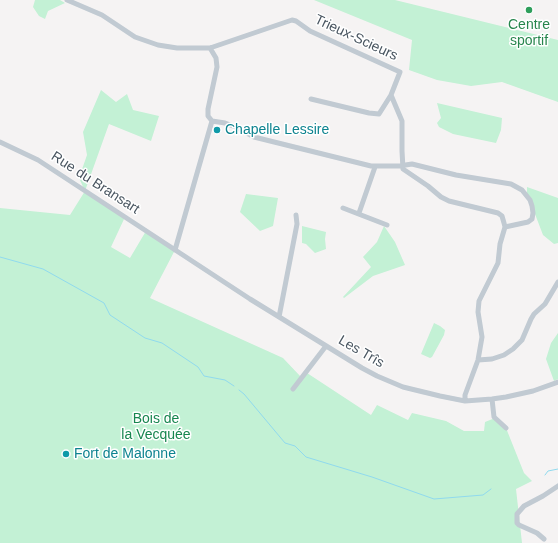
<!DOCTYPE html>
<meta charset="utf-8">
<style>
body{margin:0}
canvas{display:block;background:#f5f3f3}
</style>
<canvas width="558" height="543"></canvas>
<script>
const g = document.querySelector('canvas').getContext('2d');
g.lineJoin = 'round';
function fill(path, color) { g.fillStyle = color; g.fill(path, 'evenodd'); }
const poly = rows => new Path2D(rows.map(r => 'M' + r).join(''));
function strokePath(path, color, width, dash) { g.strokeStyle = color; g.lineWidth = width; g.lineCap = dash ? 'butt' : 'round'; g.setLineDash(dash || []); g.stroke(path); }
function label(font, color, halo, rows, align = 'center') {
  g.font = font + ' Helvetica,sans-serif'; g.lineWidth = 3; g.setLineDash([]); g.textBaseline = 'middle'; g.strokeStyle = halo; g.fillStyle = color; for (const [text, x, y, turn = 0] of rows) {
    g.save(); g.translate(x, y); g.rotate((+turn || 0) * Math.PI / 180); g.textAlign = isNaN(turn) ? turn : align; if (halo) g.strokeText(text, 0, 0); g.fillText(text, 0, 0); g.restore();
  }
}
const green = poly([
 [35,0,60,0,65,3,48,11,45,19,39,16,33,7],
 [314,0,395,0,558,40,558,102,502,82,471,86,437,80,409,70,412,40],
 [101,90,116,102,127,94,133,110,159,116,151,141,109,124,85,191,125,217,111,247,130,258,146,231,175,250,150,298,283,358,301,377,307,373,371,415,377,405,408,420,412,413,446,421,464,431,484,431,485,422,495,418,506,428,524,473,532,481,516,489,522,543,0,543,0,208,70,215,85,191,79,178,87,155,83,132],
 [437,103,502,118,501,130,496,143,453,134,439,127,437,123,441,118],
 [527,187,558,198,558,243,554,244,543,235,527,193],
 [246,194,278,198,273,226,260,231,240,212],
 [302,226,326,232,325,239,326,249,315,253,306,244,302,243],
 [384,226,395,242,405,265,373,276,344,298,343,297,371,267,363,257,377,242],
 [434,323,440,326,445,330,444,335,432,357,430,358,421,354],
 [558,333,558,379,554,381,546,359,551,343]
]);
const stream = poly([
 [0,257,43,269,104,303,110,315,145,338,162,343,198,367,204,376,225,380,234,386],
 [239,390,244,394,285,443,295,446,306,457,372,477,434,499,483,495,491,489],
 [545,475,548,471,558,469]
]);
const minor = poly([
 [67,0,102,15,135,37,158,45,177,48,210,48,292,20,296,21,310,31,400,72,391,95,402,121,402,151,403,169,428,186,441,197,449,201,498,213,502,216,504,223,505,227,500,244,498,263,479,301,478,312,482,337,478,360,465,395,465,401],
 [311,99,369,113,379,114,391,95],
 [212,121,225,123,238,128,254,137,371,166,399,166,412,164,456,175,511,184,522,190,530,200,532,206,533,213,532,219,528,222,505,227],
 [0,142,38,160,250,299,362,368,377,376,403,387,440,396,465,401,492,399,506,397,533,391,558,382],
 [343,208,387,225],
 [359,213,375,167],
 [175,250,212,121,208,116,208,109,217,67,216,58,210,48],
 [279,317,297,224,296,215],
 [478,360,492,359,504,355,513,349,522,340,531,319,534,314,545,304,558,282],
 [293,389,326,346],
 [492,399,494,417,506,428],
 [544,539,537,533,519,525,517,523,517,514,524,506,543,496,558,486]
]);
const markers = [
 [529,10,4,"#2e9e5b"],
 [217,130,4,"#0f9aa8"],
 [66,454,4,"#0f9aa8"]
];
const leisureNames = [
 ["Centre",529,25],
 ["sportif",529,41]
];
const streetNames = [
 ["Trieux-Scieurs",356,38,25],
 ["Rue du Bransart",95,183,33],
 ["Les Trîs",361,352,30]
];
const cultureNames = [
 ["Chapelle Lessire",225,130],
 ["Fort de Malonne",74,454]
];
const parkNames = [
 ["Bois de",156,419],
 ["la Vecquée",156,435]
];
fill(green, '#c3f1d5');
strokePath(stream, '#90daee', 1);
strokePath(minor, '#c1cad2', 5);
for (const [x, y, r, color] of markers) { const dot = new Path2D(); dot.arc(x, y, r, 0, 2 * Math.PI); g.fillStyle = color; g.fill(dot); strokePath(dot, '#fff', 1.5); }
label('14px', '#27864d', '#fff', leisureNames);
label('14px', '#4a5661', '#fff', streetNames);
label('14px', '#0d838f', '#fff', cultureNames, 'left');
label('14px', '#17864f', '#fff', parkNames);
</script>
